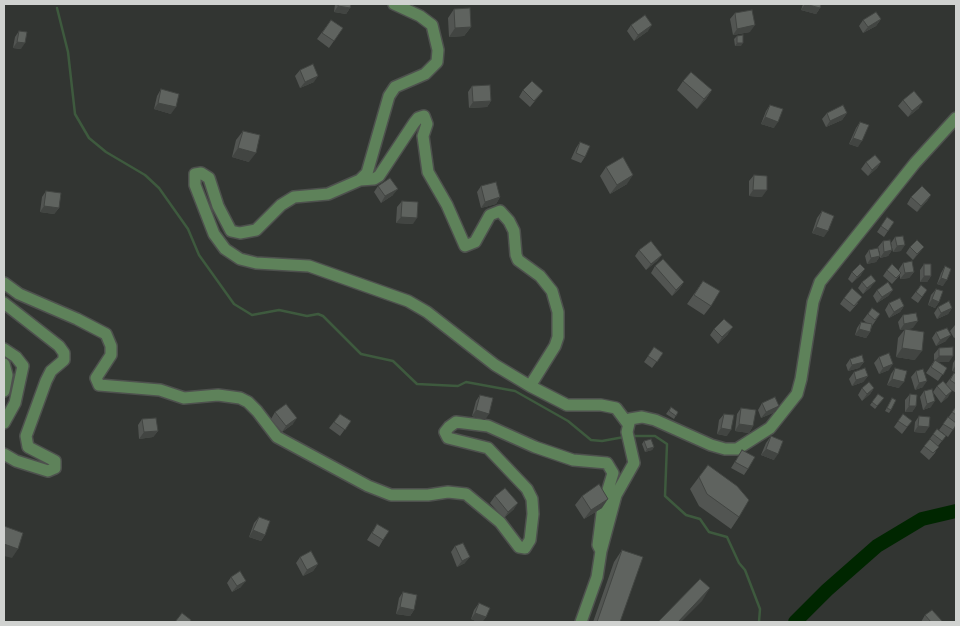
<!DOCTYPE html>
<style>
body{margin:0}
#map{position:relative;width:960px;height:626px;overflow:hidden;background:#323532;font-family:"Playfair Display",serif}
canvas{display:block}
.frame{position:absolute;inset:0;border:5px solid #d0d2d0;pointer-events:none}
</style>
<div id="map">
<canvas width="960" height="626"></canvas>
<div class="frame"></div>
</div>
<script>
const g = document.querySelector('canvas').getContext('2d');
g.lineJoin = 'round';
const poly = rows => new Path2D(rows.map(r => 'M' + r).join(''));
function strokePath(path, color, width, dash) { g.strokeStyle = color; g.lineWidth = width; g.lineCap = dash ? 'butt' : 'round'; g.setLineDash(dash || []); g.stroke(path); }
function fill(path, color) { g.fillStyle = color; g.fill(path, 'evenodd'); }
const stream = poly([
 [57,8,68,52,75,114,89,138,106,152,145,175,159,188,188,229,199,255,234,304,252,315,279,310,307,316,318,314,323,316,361,354,393,361,417,384,458,386,466,382,515,391,568,421,591,440,602,441,624,437],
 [632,436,655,436,667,444,665,496,686,515,700,519,709,532,727,537,739,563,745,570,760,609,759,622]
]);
const river = poly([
 [795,622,827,590,877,546,922,519,956,511]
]);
const minor = poly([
 [360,180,367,173,389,96,395,87,425,74,437,62,438,50,432,25,420,16,394,4],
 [4,283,19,294,77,319,106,334,111,346,111,355,96,378,99,385,160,390,184,398,218,395,240,398,248,402,257,411,277,437,368,486,391,495,428,495,448,492,466,494,500,522,519,547,525,548,530,540,533,514,532,499,527,489,488,448,448,438,445,432,449,427,456,422,488,426,535,447,573,460,607,463,613,473,603,506,598,545,601,551,616,495,634,463,627,432,630,419,642,417,655,420,711,445,725,449,737,449,770,428,797,394,801,379,813,302,820,282,915,163,956,118],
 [4,303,59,346,64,353,64,360,51,371,46,381,26,436,28,447,55,461,55,468,48,471,16,461,4,454],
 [4,349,16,357,23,366,15,403,4,423],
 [4,364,7,375,4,391],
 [530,386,555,346,558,337,558,312,552,291,540,276,518,260,516,255,514,231,509,221,500,211,490,215,475,242,465,246,447,205,428,172,423,136,427,124,424,116,418,118,414,123,379,176,374,179,360,180,328,194,294,197,281,205,256,230,240,233,231,231,218,206,209,178,201,173,195,174,195,185,214,234,225,249,240,259,256,263,309,266,408,301,427,312,495,365,530,386,567,405,601,405,616,408,628,424],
 [581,622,597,577,601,551]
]);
const wall = poly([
 [335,4,351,4,350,8,346,14,334,12],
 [803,4,821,4,820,8,816,14,801,10],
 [454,9,471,27,464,36,449,37,448,18],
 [735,13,750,32,733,35,730,19],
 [881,19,876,26,863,33,859,26,863,20],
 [331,20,343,28,329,48,317,39],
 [631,25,648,31,634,41,627,31],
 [19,31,21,49,13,48,15,37],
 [737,36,741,46,735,46,734,39],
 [300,70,314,82,300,88,295,76],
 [683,81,712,90,706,99,697,109,677,90],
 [472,86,491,101,487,107,469,108,468,92],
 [161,89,171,114,154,109,157,96],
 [523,90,543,91,530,107,519,97],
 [903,100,919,108,908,117,898,106],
 [770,105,774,128,761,124,766,111],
 [827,113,847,113,842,120,826,127,822,119],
 [860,122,858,147,849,144,856,128],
 [243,131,249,162,232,157,236,140],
 [580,142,585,157,581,163,571,159,576,148],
 [866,162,881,162,877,168,868,176,861,169],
 [606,167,627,184,610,194,600,176],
 [754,175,762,197,749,196,749,181],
 [378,186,393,195,381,203,374,192],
 [481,186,500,197,496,204,481,208,477,192],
 [46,191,59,208,54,214,40,212,42,197],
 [931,195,927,201,917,212,907,204,911,197],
 [402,201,413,224,396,223,397,207],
 [822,211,824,237,812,233,817,218],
 [887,217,894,222,884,237,877,232],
 [895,237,901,251,893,252,891,243],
 [883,241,892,250,888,256,880,258,880,256,876,262,867,264,865,256,869,250,880,254,878,247],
 [910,247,924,247,919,253,913,260,906,253],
 [639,250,662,255,657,261,646,270,635,256],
 [903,263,914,272,909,278,900,279,900,275,892,284,883,276,887,270,899,271,899,269],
 [924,264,931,276,927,282,920,282,920,270],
 [655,266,684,282,679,289,672,296,651,273],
 [945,266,943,286,937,284,941,273],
 [852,272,861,275,852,283,848,279],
 [703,281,711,306,704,315,687,304],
 [862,282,871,287,863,294,858,288],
 [921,285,927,290,918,303,911,298],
 [936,289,939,302,935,308,928,305,931,295],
 [877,290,893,290,888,296,877,303,873,296],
 [844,298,858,303,850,312,840,304],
 [889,303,904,306,900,312,889,318,885,310],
 [938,307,952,308,948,314,937,319,934,313],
 [872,308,880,314,872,326,870,332,866,338,855,335,857,328,861,322,867,323,863,320],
 [903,315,913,328,906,329,915,360,896,357,898,338,905,329,900,330,898,322],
 [956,324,956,337,954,338,950,331,955,325],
 [714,329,728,334,718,344,710,335],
 [936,332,946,341,936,346,932,338],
 [956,344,956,354,955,354,955,346],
 [654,347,663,353,652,368,644,362],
 [939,348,949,362,938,362,947,368,938,381,926,373,934,361,934,354],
 [879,357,889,370,879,374,874,363],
 [956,358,956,372,952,371,953,363],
 [850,359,864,362,859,368,848,371,846,365],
 [895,368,899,388,887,385,891,374],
 [916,371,923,387,915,390,911,377],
 [854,372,868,376,863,382,852,386,849,379],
 [954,373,956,374,956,393,950,389,948,397,941,403,933,392,937,386,946,384],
 [862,388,874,388,870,394,862,401,858,395],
 [924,391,931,407,923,410,920,397],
 [878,394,884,398,875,409,870,405],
 [910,394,916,406,912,412,905,412,905,400],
 [480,395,485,420,472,416,476,401],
 [892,398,891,410,889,413,885,411],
 [762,403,775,412,761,418,758,410],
 [671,407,678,412,674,419,666,414],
 [956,407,956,425,948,437,939,430],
 [741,408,753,426,749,433,735,431,737,414],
 [275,412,293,424,282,432,271,419],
 [340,414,351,421,340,436,329,428],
 [724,414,727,436,717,434,719,420],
 [903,414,912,421,902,434,894,427],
 [919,416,925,433,914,432,915,422],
 [142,419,158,431,153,437,139,439,138,425],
 [937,429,946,436,938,446,935,453,929,460,920,452],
 [771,436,774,460,761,455,766,443],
 [644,441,654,447,652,450,645,452,642,444],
 [742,450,748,469,744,475,731,468],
 [708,465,739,517,731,529,699,506,690,489],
 [495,496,514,509,504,518,490,503],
 [582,496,602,508,584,519,575,505],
 [259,517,265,535,261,541,249,537,254,523],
 [377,524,383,540,379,547,367,540],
 [455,546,465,563,457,567,451,552],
 [622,550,620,622,593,622,614,562],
 [300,557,318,564,313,571,303,576,296,563],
 [231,577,241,587,232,592,227,583],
 [403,592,414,610,410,616,396,614,399,598],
 [479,603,486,617,482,622,478,622,471,619,474,610],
 [925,615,943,622,921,622]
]);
const shadedWall = poly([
 [805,4,820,8,816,14,801,10],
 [338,6,350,8,346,14,334,12],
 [881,19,876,26,863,33,868,27],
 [652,25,648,31,634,41,638,35],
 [755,25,750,32,733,35,737,29],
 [471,27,464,36,449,37,455,28],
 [17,42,25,43,21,49,13,48],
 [737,43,743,43,741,46,735,46],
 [318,76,314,82,300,88,305,82],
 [712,90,706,99,697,109,704,99],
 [491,101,487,107,469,108,473,102],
 [923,102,919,108,908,117,912,111],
 [158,103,176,107,171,114,154,109],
 [847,113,842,120,826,127,830,121],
 [765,117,778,122,774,128,761,124],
 [853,138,862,141,858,147,849,144],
 [238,148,256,153,249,162,232,157],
 [881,162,877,168,868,176,872,170],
 [633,175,627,184,610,194,617,185],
 [398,189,393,195,381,203,385,196],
 [753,190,767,190,762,197,749,196],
 [931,195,927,201,917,212,921,206],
 [500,197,496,204,481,208,485,202],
 [44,206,59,208,54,214,40,212],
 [401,217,417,218,413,224,396,223],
 [816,227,828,231,824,237,812,233],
 [905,245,901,251,893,252,897,246],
 [924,247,919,253,913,260,917,254],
 [892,250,888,256,880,258,884,252],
 [662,255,657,261,646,270,651,264],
 [880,256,876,262,867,264,871,258],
 [865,269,861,275,852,283,857,277],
 [914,272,909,278,900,279,905,273],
 [924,276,931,276,927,282,920,282],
 [941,278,947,280,943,286,937,284],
 [876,281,871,287,863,294,867,288],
 [684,282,679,289,672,296,676,290],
 [893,290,888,296,877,303,882,297],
 [932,299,939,302,935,308,928,305],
 [904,306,900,312,889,318,894,312],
 [952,308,948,314,937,319,941,313],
 [918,321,913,328,900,330,904,324],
 [733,327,728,334,718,344,722,337],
 [859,329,870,332,866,338,855,335],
 [951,335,946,341,936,346,940,340],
 [902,348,922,351,915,360,896,357],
 [939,356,953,356,949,362,934,362],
 [864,362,859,368,848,371,852,365],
 [893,364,889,370,879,374,883,368],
 [956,365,956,372,952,371],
 [868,376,863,382,852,386,856,380],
 [892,379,904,382,899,388,887,385],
 [927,381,923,387,915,390,919,383],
 [874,388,870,394,862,401,867,394],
 [952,391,948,397,941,403,946,396],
 [935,401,931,407,923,410,927,404],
 [779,406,775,412,761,418,766,412],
 [909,406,916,406,912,412,905,412],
 [476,410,489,414,485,420,472,416],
 [297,418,293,424,282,432,286,426],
 [739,424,753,426,749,433,735,431],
 [918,426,929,427,925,433,914,432],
 [721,428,731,430,727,436,717,434],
 [158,431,153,437,139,439,144,432],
 [654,447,652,450,645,452,647,449],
 [766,449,778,454,774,460,761,455],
 [608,499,602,508,584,519,591,510],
 [518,503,514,509,504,518,508,512],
 [253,530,265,535,261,541,249,537],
 [4,544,18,549,12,558,4,556],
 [470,557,465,563,457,567,462,561],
 [318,564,313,571,303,576,307,570],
 [246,581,241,587,232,592,237,586],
 [710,588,702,601,681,622,678,622],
 [400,607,414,610,410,616,396,614],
 [475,613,486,617,482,622,478,622,471,619]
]);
const building = poly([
 [338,4,351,4,350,8,338,6,338,4],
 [805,4,821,4,820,8,805,4],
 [470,8,471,27,455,28,454,9,470,8],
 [752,10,755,25,737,29,735,13,752,10],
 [876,12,881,19,868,27,863,20,876,12],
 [645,15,652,25,638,35,631,25,645,15],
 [331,20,343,28,334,41,322,33,331,20],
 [19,31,27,32,25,43,17,42,19,31],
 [743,35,743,43,737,43,737,36,743,35],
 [313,64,318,76,305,82,300,70,313,64],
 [691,72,712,90,704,99,683,81,691,72],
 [532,81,543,91,534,101,523,90,532,81],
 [490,85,491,101,473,102,472,86,490,85],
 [161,89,179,94,176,107,158,103,161,89],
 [914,91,923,102,912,111,903,100,914,91],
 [770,105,783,109,778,122,765,117,770,105],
 [843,105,847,113,830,121,827,113,843,105],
 [860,122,869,125,862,141,853,138,860,122],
 [243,131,260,135,256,153,238,148,243,131],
 [580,142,590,146,585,157,576,153,580,142],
 [875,155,881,162,872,170,866,162,875,155],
 [623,157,633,175,617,185,606,167,623,157],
 [754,175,767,176,767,190,753,190,754,175],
 [390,178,398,189,385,196,378,186,390,178],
 [496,182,500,197,485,202,481,186,496,182],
 [922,186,931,195,921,206,911,197,922,186],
 [46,191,61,193,59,208,44,206,46,191],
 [402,201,418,202,417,218,401,217,402,201],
 [822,211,834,216,828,231,816,227,822,211],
 [887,217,894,222,888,231,881,226,887,217],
 [903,236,905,245,897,246,895,237,903,236],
 [890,240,892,250,884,252,883,241,890,240],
 [917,240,924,247,917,254,910,247,917,240],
 [651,241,662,255,651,264,639,250,651,241],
 [878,248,880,256,871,258,869,250,878,248],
 [663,259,684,282,676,290,655,266,663,259],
 [912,261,914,272,905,273,903,263,912,261],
 [860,264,865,269,857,277,852,272,860,264],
 [892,264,901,273,896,278,887,270,892,264],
 [924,264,931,264,931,276,924,276,924,264],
 [945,266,951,269,947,280,941,278,945,266],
 [871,275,876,281,867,288,862,282,871,275],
 [703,281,720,291,711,306,694,295,703,281],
 [888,282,893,290,882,297,877,290,888,282],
 [921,285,927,290,922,297,916,292,921,285],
 [852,288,862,297,854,306,844,298,852,288],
 [936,289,943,291,939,302,932,299,936,289],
 [900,298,904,306,894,312,889,303,900,298],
 [949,301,952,308,941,313,938,307,949,301],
 [872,308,880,314,875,320,868,314,872,308],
 [916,313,918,321,904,324,903,315,916,313],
 [724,319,733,327,722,337,714,329,724,319],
 [861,322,872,324,870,332,859,329,861,322],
 [947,328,951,335,940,340,936,332,947,328],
 [905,329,924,332,922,351,902,348,905,329],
 [654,347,663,353,657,362,648,356,654,347],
 [953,347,953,356,939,356,939,348,953,347],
 [889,353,893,364,883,368,879,357,889,353],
 [862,355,864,362,852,365,850,359,862,355],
 [935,360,947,368,943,375,931,367,935,360],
 [865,368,868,376,856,380,854,372,865,368],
 [895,368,907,371,904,382,892,379,895,368],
 [923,369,927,381,919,383,916,371,923,369],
 [954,373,956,374,956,384,950,380,954,373],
 [943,381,952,391,946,396,937,386,943,381],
 [869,382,874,388,867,394,862,388,869,382],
 [932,389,935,401,927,404,924,391,932,389],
 [878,394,884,398,877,406,872,402,878,394],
 [910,394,917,395,916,406,909,406,910,394],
 [480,395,493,398,489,414,476,410,480,395],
 [775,397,779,406,766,412,762,403,775,397],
 [892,398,896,400,891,410,887,408,892,398],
 [286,404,297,418,286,426,275,412,286,404],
 [671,407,678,412,676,416,669,411,671,407],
 [956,407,956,415,952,412,956,407],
 [741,408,756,410,753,426,739,424,741,408],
 [340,414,351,421,345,430,334,422,340,414],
 [724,414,734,415,731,430,721,428,724,414],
 [903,414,912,421,907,427,898,421,903,414],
 [919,416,930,417,929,427,918,426,919,416],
 [948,417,956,423,956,425,953,430,943,424,948,417],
 [156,418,158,431,144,432,142,419,156,418],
 [937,429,946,436,942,441,933,434,937,429],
 [771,436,783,441,778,454,766,449,771,436],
 [651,439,654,447,647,449,644,441,651,439],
 [930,439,939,447,933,453,924,446,930,439],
 [742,450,755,457,748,469,735,462,742,450],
 [708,465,737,486,749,500,739,517,707,494,699,477,708,465],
 [599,484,608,499,591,510,582,496,599,484],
 [505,488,518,503,508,512,495,496,505,488],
 [259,517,270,521,265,535,253,530,259,517],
 [377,524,389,531,383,540,372,533,377,524],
 [4,526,23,533,18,549,4,544,4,526],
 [463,543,470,557,462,561,455,546,463,543],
 [622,550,643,557,620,622,597,622,622,550],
 [311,551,318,564,307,570,300,557,311,551],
 [240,571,246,581,237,586,231,577,240,571],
 [700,579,710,588,678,622,658,622,700,579],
 [403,592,417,595,414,610,400,607,403,592],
 [479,603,490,608,486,617,475,613,479,603],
 [932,610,943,622,931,622,925,615,932,610],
 [182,613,191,620,190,622,175,622,182,613]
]);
strokePath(stream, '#3e5a3e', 2.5);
strokePath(river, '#002600', 14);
strokePath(minor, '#4e514e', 14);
strokePath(minor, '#5e825a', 11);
fill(wall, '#525552');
fill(shadedWall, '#424542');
fill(building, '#5f635f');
strokePath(building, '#424542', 1);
</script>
